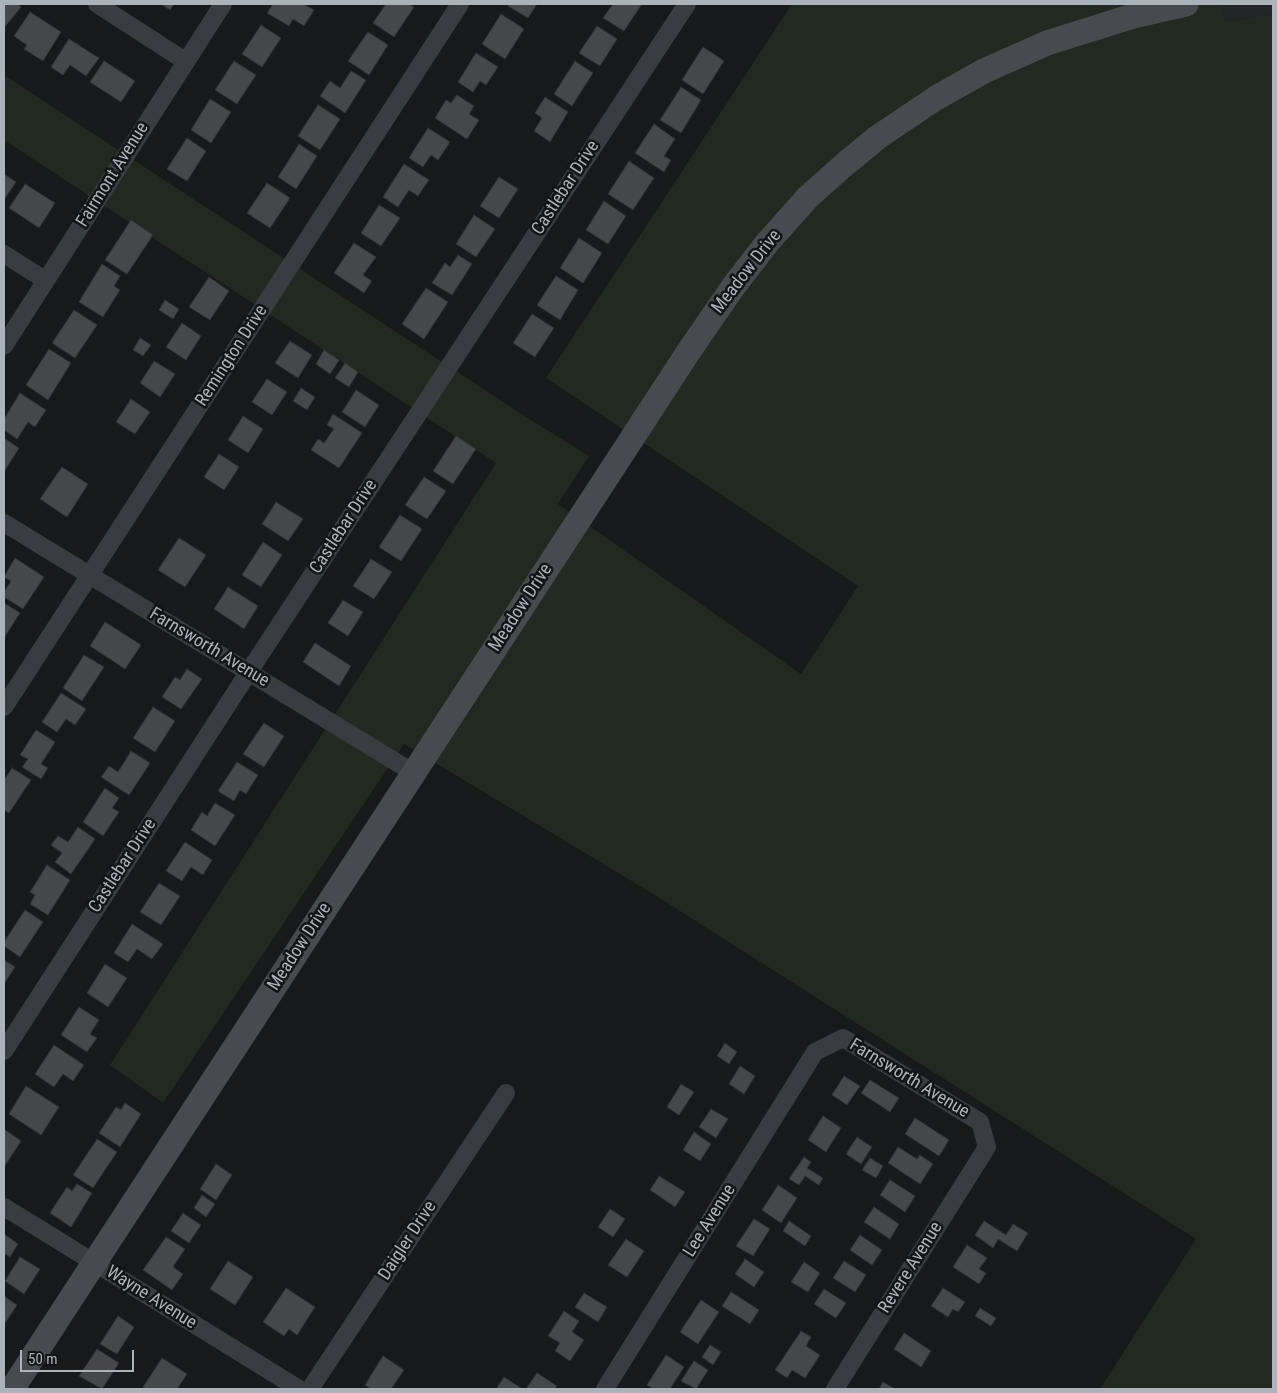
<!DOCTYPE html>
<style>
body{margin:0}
#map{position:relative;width:1277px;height:1393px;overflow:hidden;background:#18191b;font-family:"Roboto Condensed",sans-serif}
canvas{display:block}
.frame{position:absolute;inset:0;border:5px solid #abb3ba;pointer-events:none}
.scale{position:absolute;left:20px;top:1350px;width:114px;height:22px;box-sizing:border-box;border:2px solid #abb3ba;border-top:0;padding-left:6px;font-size:15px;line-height:18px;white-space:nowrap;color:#abb3ba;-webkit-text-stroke:4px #131416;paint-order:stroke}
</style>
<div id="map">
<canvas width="1277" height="1393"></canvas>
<div class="frame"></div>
<div class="scale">50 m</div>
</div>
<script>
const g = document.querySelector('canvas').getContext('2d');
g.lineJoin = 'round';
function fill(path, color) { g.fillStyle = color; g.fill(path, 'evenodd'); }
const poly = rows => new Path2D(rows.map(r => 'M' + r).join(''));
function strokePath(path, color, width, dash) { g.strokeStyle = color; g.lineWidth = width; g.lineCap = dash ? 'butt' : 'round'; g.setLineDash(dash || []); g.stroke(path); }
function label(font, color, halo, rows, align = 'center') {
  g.font = font + ' "Roboto Condensed",sans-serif'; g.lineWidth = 5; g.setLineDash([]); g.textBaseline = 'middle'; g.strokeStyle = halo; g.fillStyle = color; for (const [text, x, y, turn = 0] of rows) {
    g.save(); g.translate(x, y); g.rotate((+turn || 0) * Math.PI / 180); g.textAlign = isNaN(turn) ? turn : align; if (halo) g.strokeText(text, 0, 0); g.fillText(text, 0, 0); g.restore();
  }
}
const built = poly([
 [1221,4,1273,4,1273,14,1227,21]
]);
const green = poly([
 [792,4,1221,4,1227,21,1273,14,1273,1389,1100,1389,1196,1239,658,897,404,744,163,1103,110,1065,496,463,4,140,4,75,523,415,589,456,558,504,801,674,858,586,546,378]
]);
const building = poly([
 [4,4,18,4,21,7,4,28,4,4],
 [161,4,174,4,170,10,161,4],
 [273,4,303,4,314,10,304,26,293,19,289,26,267,13,273,4],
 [386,4,409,4,414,7,394,37,373,23,386,4],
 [510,4,537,4,528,18,508,6,510,4],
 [613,4,642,4,624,31,603,18,613,4],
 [30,12,61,32,43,61,24,49,27,45,14,36,30,12],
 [501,14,524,29,505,59,482,44,501,14],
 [261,25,281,38,262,67,242,54,261,25],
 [597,26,617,39,600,66,579,53,597,26],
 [368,32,388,45,369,75,348,61,368,32],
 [69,39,99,58,86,76,70,65,63,75,51,67,69,39],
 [703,47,724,61,703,94,682,80,703,47],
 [476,53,498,67,486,85,480,81,473,92,458,82,476,53],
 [104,61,135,81,121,102,90,82,104,61],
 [234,61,256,75,237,104,215,90,234,61],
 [575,61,593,73,572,106,554,94,575,61],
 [351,71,366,80,345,113,320,96,330,81,340,88,351,71],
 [681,87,701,100,681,133,660,120,681,87],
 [457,95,474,106,469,114,479,120,467,139,435,118,446,100,451,103,457,95],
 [545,97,568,112,550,142,534,131,542,118,535,113,545,97],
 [210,99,231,112,211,143,191,130,210,99],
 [318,105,340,119,320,150,298,136,318,105],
 [654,124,675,139,664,156,671,160,664,172,635,153,654,124],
 [428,128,450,142,438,160,431,155,423,167,409,158,428,128],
 [187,138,206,151,187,181,167,169,187,138],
 [299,144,317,156,296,189,278,177,299,144],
 [629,161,654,178,633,210,608,194,629,161],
 [404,164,429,180,418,196,409,190,398,207,383,197,404,164],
 [4,174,16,182,4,200,4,174],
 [499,177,518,189,499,218,480,206,499,177],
 [267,183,290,198,270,228,247,213,267,183],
 [25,184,55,203,39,228,9,208,25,184],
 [604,201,626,216,608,244,586,230,604,201],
 [379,205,400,218,381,246,361,233,379,205],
 [474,215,495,229,476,257,456,244,474,215],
 [131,220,153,235,127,274,105,260,131,220],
 [579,238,602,253,583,283,560,268,579,238],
 [354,243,376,257,363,275,372,281,364,293,334,273,354,243],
 [458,255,472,264,452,295,432,283,445,263,450,267,458,255],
 [102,264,120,276,114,286,120,290,103,317,79,302,102,264],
 [556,276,578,290,560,320,537,305,556,276],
 [209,277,229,291,210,320,189,307,209,277],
 [426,288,448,302,424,339,402,324,426,288],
 [165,300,179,309,173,319,159,310,165,300],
 [74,310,97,325,75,358,52,343,74,310],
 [532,314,554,328,535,357,513,343,532,314],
 [182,323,201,336,186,360,166,347,182,323],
 [140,338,151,345,143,356,133,350,140,338],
 [290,341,312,355,298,378,275,363,290,341],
 [49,349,71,363,48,400,26,385,49,349],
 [324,350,339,360,330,374,316,364,324,350],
 [154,361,175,374,160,397,140,383,154,361],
 [345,363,358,372,349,387,335,378,345,363],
 [267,379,287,392,272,415,252,402,267,379],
 [301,388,315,397,307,410,293,401,301,388],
 [356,390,379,405,365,427,342,412,356,390],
 [20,393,46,410,35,427,28,422,17,439,4,430,4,419,20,393],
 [131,399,150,412,135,434,116,422,131,399],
 [333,414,362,433,339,468,311,450,318,439,324,443,334,429,327,425,333,414],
 [243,416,263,429,248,453,228,440,243,416],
 [456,436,476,449,453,484,433,471,456,436],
 [4,438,19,448,4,472,4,438],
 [219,454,239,467,224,490,204,477,219,454],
 [62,467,88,484,67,517,40,499,62,467],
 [424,477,446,491,427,519,405,505,424,477],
 [276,502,303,519,288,541,262,524,276,502],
 [400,515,422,529,401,561,379,547,400,515],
 [179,538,206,555,185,587,158,570,179,538],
 [263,542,282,555,261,587,242,575,263,542],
 [15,558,44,577,23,609,4,597,4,592,11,581,4,577,15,558],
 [371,559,392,572,374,599,353,586,371,559],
 [228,587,258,606,244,629,214,609,228,587],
 [343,600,363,612,348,636,328,623,343,600],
 [4,603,20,613,4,638,4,603],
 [105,622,141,645,125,669,90,646,105,622],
 [315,643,351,666,339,686,303,662,315,643],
 [84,655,104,667,82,701,63,688,84,655],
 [187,669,202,679,181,709,162,697,175,677,180,680,187,669],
 [61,693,86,709,75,725,66,719,57,732,42,722,61,693],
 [153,707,175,721,155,752,133,738,153,707],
 [264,723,284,736,264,767,243,754,264,723],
 [36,730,55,742,41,764,48,768,41,779,22,767,28,759,20,755,36,730],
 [131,751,150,763,129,795,101,777,109,766,118,772,131,751],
 [237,762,258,775,246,794,240,790,234,801,218,791,237,762],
 [12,768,31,780,9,813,4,810,4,780,12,768],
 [105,788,119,798,112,808,119,812,103,836,83,822,105,788],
 [215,803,235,815,215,846,191,830,202,812,207,816,215,803],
 [78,827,95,839,71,874,55,862,62,853,51,845,58,836,68,842,78,827],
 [185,842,212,860,203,875,191,867,182,881,166,871,185,842],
 [47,865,70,880,48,915,30,904,35,895,30,892,47,865],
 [159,883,180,896,161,925,140,912,159,883],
 [25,910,43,922,20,957,4,946,4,942,25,910],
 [132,924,163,944,152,959,137,949,128,962,114,953,132,924],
 [4,960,15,967,4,984,4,960],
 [105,964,127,978,108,1007,87,993,105,964],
 [79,1007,99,1020,90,1034,97,1038,87,1052,61,1035,79,1007],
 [725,1043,737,1052,729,1064,717,1056,725,1043],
 [54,1045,84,1065,73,1081,63,1074,54,1087,35,1074,54,1045],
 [740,1066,755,1076,744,1094,729,1084,740,1066],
 [844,1076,860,1086,847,1105,832,1095,844,1076],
 [870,1080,899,1098,890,1112,861,1093,870,1080],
 [681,1084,694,1092,679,1115,667,1107,681,1084],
 [26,1086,59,1107,41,1135,9,1114,26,1086],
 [125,1103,141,1114,120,1147,99,1133,116,1107,121,1110,125,1103],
 [711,1109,728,1119,716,1138,699,1127,711,1109],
 [823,1116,841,1128,826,1152,808,1140,823,1116],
 [915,1118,949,1140,939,1156,905,1134,915,1118],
 [4,1129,21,1141,4,1167,4,1129],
 [694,1132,711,1144,700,1161,683,1150,694,1132],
 [857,1137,872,1147,861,1164,846,1154,857,1137],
 [97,1139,117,1152,93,1188,73,1175,97,1139],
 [898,1147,917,1159,920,1155,933,1164,920,1184,888,1163,898,1147],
 [804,1157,811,1162,807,1168,823,1178,819,1185,805,1176,799,1185,789,1179,804,1157],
 [870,1158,883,1166,876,1178,862,1170,870,1158],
 [216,1164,232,1175,216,1200,200,1189,216,1164],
 [659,1176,685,1192,675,1207,650,1190,659,1176],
 [890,1180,915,1196,905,1212,880,1195,890,1180],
 [77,1184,92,1193,71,1227,50,1213,67,1187,72,1191,77,1184],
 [778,1185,797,1198,781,1223,762,1210,778,1185],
 [202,1195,215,1204,206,1217,194,1208,202,1195],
 [874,1207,899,1224,890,1239,864,1222,874,1207],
 [610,1209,625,1219,613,1237,598,1227,610,1209],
 [183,1213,201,1225,189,1243,171,1231,183,1213],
 [754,1219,770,1229,753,1256,736,1246,754,1219],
 [789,1221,811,1236,805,1246,783,1231,789,1221],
 [984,1221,1006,1235,1013,1224,1028,1233,1017,1251,998,1239,993,1248,975,1235,984,1221],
 [4,1234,18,1244,10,1257,4,1253,4,1234],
 [860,1235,882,1250,872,1265,850,1250,860,1235],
 [166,1237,185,1249,173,1267,183,1274,172,1290,143,1270,166,1237],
 [626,1239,644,1251,627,1277,608,1265,626,1239],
 [967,1245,987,1258,979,1269,986,1273,979,1284,953,1267,967,1245],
 [20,1257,40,1269,24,1294,5,1281,20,1257],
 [745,1259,764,1272,754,1287,735,1274,745,1259],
 [228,1261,253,1277,235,1305,210,1289,228,1261],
 [844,1261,866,1275,855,1292,833,1278,844,1261],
 [804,1262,820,1273,808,1292,791,1282,804,1262],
 [286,1288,315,1307,297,1335,289,1329,284,1336,263,1322,286,1288],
 [943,1288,965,1302,958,1312,953,1309,948,1317,931,1306,943,1288],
 [824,1289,846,1303,836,1318,814,1304,824,1289],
 [731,1292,759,1310,750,1324,722,1306,731,1292],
 [584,1293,607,1307,598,1322,575,1307,584,1293],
 [4,1296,17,1305,4,1325,4,1296],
 [701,1300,719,1312,698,1344,680,1332,701,1300],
 [980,1308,996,1318,991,1326,975,1316,980,1308],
 [564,1311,579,1321,572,1332,584,1340,570,1361,555,1351,560,1343,548,1336,564,1311],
 [118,1316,134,1327,117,1354,100,1344,118,1316],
 [801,1331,811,1337,806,1346,820,1355,805,1378,792,1370,787,1378,775,1370,801,1331],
 [904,1333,931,1351,921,1367,894,1349,904,1333],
 [710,1345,721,1352,713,1365,702,1357,710,1345],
 [97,1349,119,1363,102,1389,79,1376,97,1349],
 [666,1355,684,1367,670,1389,654,1389,647,1385,666,1355],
 [383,1356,404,1370,391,1389,371,1389,365,1385,383,1356],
 [162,1358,187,1374,177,1389,146,1389,143,1387,162,1358],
 [694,1361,708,1370,696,1389,681,1381,694,1361],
 [537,1373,557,1386,554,1389,526,1389,537,1373],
 [504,1377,521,1388,520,1389,496,1389,504,1377],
 [883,1382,895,1389,879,1389,883,1382]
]);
const street = poly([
 [97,4,185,61],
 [4,254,45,280],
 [4,346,223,4],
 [4,523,414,773],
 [4,707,460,4],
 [4,1051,248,673,687,4],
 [4,1207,299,1389],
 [310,1389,506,1093],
 [605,1389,815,1052,843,1038,980,1122,987,1147,835,1389]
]);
const secondary = poly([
 [12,1389,689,351,733,287,767,243,808,197,844,165,878,137,936,98,984,71,1047,43,1133,16,1186,4]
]);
const streetNames = [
 ["Fairmont Avenue",113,175,-58],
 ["Castlebar Drive",566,188,-57],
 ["Meadow Drive",747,272,-52],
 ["Remington Drive",232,356,-57],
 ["Castlebar Drive",344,527,-57],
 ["Meadow Drive",521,608,-57],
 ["Farnsworth Avenue",209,648,31],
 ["Castlebar Drive",123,866,-57],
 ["Meadow Drive",300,947,-57],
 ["Farnsworth Avenue",909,1079,31],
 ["Lee Avenue",710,1221,-58],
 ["Daigler Drive",408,1241,-57],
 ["Revere Avenue",911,1268,-58],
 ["Wayne Avenue",151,1298,32]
];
fill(built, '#242528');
fill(green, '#212920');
fill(building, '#45474b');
strokePath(building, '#323337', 1);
strokePath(street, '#393c40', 18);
strokePath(secondary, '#474b50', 25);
label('18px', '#abb3ba', '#131416', streetNames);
</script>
